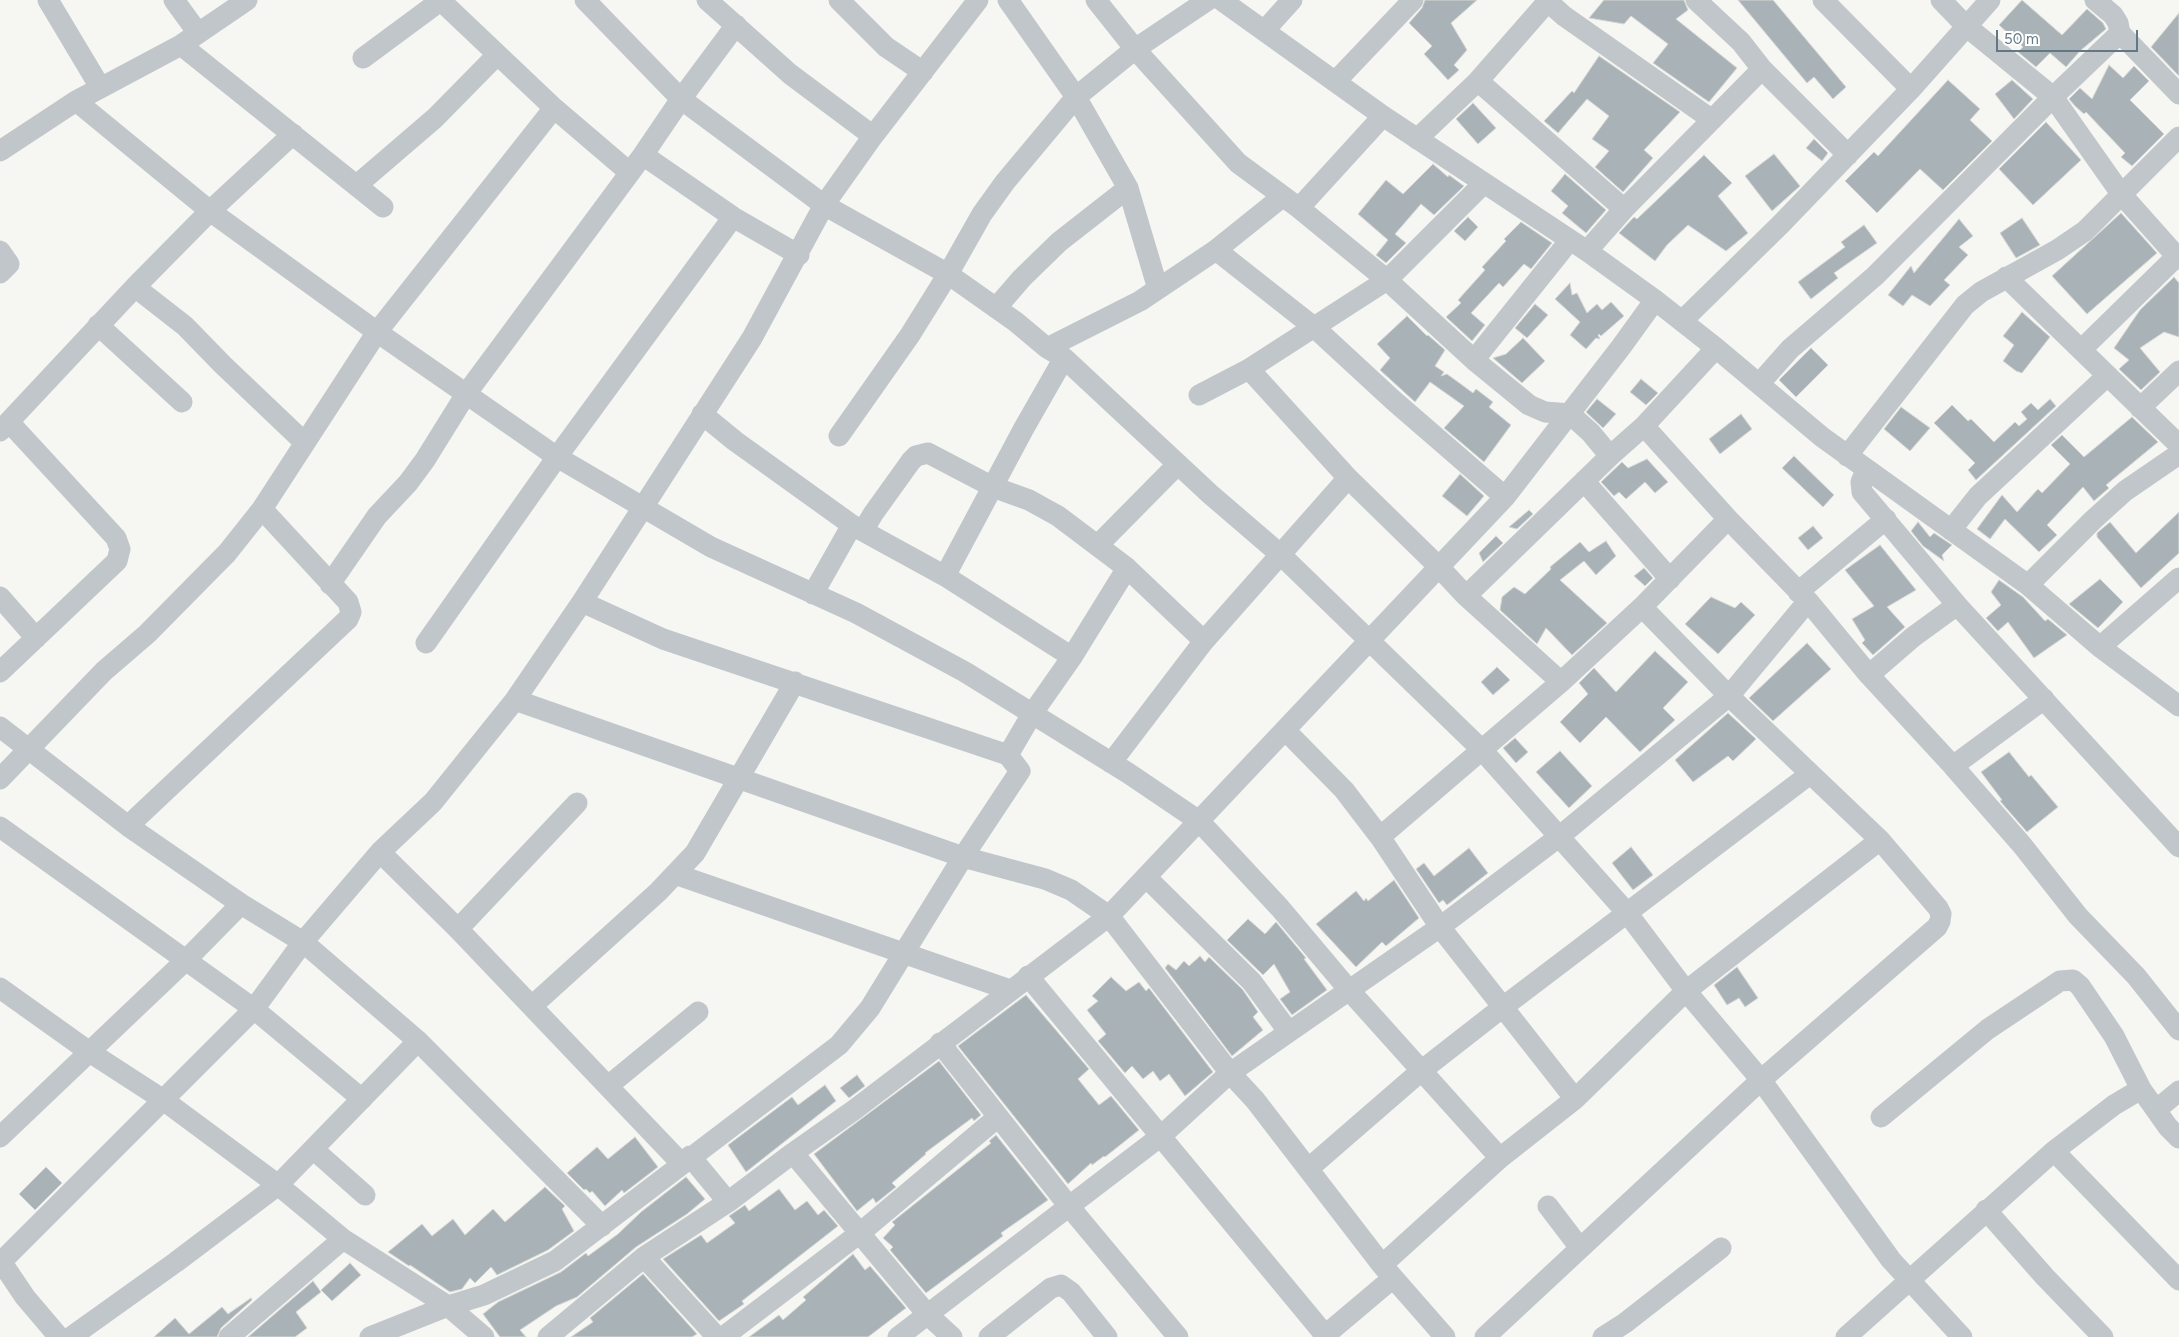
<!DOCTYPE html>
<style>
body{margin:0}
#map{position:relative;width:2179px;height:1337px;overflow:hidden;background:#f6f6f2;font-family:Figtree,sans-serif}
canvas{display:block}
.scale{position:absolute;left:1996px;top:30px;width:142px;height:22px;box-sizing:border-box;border:2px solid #637885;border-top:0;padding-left:6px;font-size:15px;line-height:18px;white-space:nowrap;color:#637885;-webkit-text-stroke:4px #fff;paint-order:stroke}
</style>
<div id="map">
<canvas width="2179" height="1337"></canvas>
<div class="scale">50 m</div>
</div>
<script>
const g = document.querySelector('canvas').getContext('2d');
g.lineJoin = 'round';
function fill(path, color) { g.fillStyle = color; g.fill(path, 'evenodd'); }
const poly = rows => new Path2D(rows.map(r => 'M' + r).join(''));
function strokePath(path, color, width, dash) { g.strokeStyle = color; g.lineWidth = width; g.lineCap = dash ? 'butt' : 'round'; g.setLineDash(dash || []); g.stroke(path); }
const building = poly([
 [1425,0,1477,0,1451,23,1467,50,1454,65,1459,70,1448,80,1424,54,1432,46,1409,23,1422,8,1425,0],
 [1604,0,1684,0,1688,10,1676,19,1737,68,1709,102,1653,63,1668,44,1631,16,1624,24,1589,18,1604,0],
 [1738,0,1773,0,1846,87,1833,99,1814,77,1807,83,1738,0],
 [2022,0,2062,35,2087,9,2103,23,2106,29,2080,51,2066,67,2050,53,2036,67,2018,52,2023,47,1999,25,2022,0],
 [2179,13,2179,76,2151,47,2179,13],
 [1599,56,1680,112,1644,150,1653,158,1623,192,1595,167,1609,151,1592,139,1609,116,1587,99,1558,133,1544,121,1572,91,1574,93,1599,56],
 [2109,65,2123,78,2134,66,2149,81,2130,100,2164,134,2132,166,2121,157,2125,153,2086,112,2084,114,2075,106,2069,99,2080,88,2092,99,2109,65],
 [1948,80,1980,109,1970,120,1992,141,1943,190,1920,169,1877,213,1845,181,1874,152,1878,156,1948,80],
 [2012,80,2033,99,2014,119,1995,94,2012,80],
 [1473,103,1496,128,1478,144,1456,119,1473,103],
 [2046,122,2081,160,2033,205,1999,169,2046,122],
 [1814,139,1828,153,1822,161,1806,148,1814,139],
 [1774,154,1800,186,1772,211,1745,176,1774,154],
 [1704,155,1732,183,1718,196,1748,233,1726,251,1688,225,1667,245,1655,261,1619,233,1634,217,1637,219,1704,155],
 [1433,164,1448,177,1449,175,1464,186,1434,215,1421,204,1395,234,1406,243,1386,263,1376,255,1388,240,1358,214,1386,180,1403,194,1433,164],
 [1565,174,1606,210,1586,233,1562,213,1568,206,1551,191,1565,174],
 [2121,213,2157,253,2087,314,2052,276,2121,213],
 [1468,217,1478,227,1465,241,1454,231,1468,217],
 [2022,218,2040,245,2016,258,2000,233,2022,218],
 [1959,219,1973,236,1959,247,1968,255,1944,280,1950,285,1930,306,1912,295,1903,306,1888,295,1911,266,1914,273,1959,219],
 [1521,222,1552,243,1531,269,1524,264,1503,287,1499,283,1471,313,1485,325,1472,341,1446,317,1461,303,1458,300,1485,270,1482,267,1506,241,1504,239,1521,222],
 [1864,225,1877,243,1834,273,1838,278,1811,299,1798,282,1845,247,1841,242,1864,225],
 [2174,277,2179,283,2179,337,2164,332,2140,348,2160,372,2141,390,2119,369,2129,360,2114,348,2140,310,2174,277],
 [1570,283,1572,295,1577,293,1587,313,1597,304,1602,310,1611,302,1624,316,1601,336,1599,334,1598,335,1600,339,1596,338,1586,349,1570,335,1580,322,1555,299,1570,283],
 [1535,304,1548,315,1527,338,1515,328,1535,304],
 [2022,312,2050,337,2022,373,2016,371,2003,361,2014,345,2003,336,2022,312],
 [1407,316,1427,336,1428,335,1445,350,1435,366,1444,372,1441,376,1447,374,1473,393,1476,389,1493,402,1489,407,1511,425,1484,462,1444,428,1464,406,1430,382,1415,402,1380,370,1390,358,1377,344,1407,316],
 [1523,338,1545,361,1522,383,1493,358,1506,354,1523,338],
 [1811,348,1828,365,1796,397,1779,380,1811,348],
 [1641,379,1658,393,1646,405,1630,392,1641,379],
 [1597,399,1616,414,1603,428,1586,412,1597,399],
 [2050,399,2056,406,1976,480,1968,470,1975,463,1934,423,1952,405,1968,421,1971,419,1994,442,2015,422,2019,426,2027,419,2021,412,2031,403,2038,410,2050,399],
 [1901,407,1930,428,1910,451,1884,429,1901,407],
 [1741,414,1752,429,1720,454,1709,439,1741,414],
 [2132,417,2158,442,2106,485,2109,488,2094,501,2083,487,2047,525,2057,535,2039,552,2005,519,1990,539,1977,529,2002,495,2017,512,2038,489,2042,493,2070,464,2051,445,2062,435,2084,457,2132,417],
 [1794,456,1834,495,1823,507,1782,468,1794,456],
 [1647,459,1668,482,1655,493,1645,482,1626,499,1619,492,1614,496,1601,482,1622,462,1628,468,1647,459],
 [1460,474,1484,496,1467,516,1442,496,1460,474],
 [1529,510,1533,514,1517,529,1509,527,1529,510],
 [2179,512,2179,553,2141,588,2097,537,2097,533,2110,522,2136,553,2179,512],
 [1918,522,1930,537,1934,533,1952,545,1942,555,1944,561,1923,546,1911,531,1918,522],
 [1813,526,1823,538,1808,550,1798,538,1813,526],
 [1496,536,1503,543,1483,562,1479,553,1496,536],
 [1606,541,1616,556,1596,575,1584,561,1560,580,1607,623,1572,655,1546,628,1537,644,1500,610,1502,597,1514,587,1525,594,1551,569,1550,567,1580,542,1589,552,1606,541],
 [1880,545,1916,590,1887,607,1905,627,1873,655,1862,643,1865,640,1852,619,1874,606,1845,570,1880,545],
 [1644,568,1653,578,1645,586,1634,576,1644,568],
 [2100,579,2123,602,2098,628,2069,604,2100,579],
 [1999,580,2023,597,2045,621,2048,619,2067,635,2034,658,2008,622,1998,631,1986,618,2001,605,1991,592,1999,580],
 [1711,597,1735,608,1741,602,1755,615,1718,654,1685,624,1711,597],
 [1807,643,1831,669,1773,721,1749,698,1807,643],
 [1655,651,1688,682,1663,708,1675,720,1640,752,1606,717,1580,743,1560,722,1588,694,1579,683,1594,668,1616,692,1655,651],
 [1497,667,1510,680,1493,695,1481,682,1497,667],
 [1728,713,1756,739,1733,761,1728,756,1693,782,1675,760,1728,713],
 [1515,738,1528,752,1516,763,1503,748,1515,738],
 [1560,751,1592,786,1569,808,1536,772,1560,751],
 [2009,752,2029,777,2031,775,2058,807,2027,832,2000,801,2002,800,1981,772,2009,752],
 [1631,847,1653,875,1633,890,1612,863,1631,847],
 [1469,848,1488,873,1447,905,1443,900,1439,903,1416,869,1424,863,1434,876,1469,848],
 [1394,880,1419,918,1386,946,1382,942,1356,967,1316,924,1356,891,1364,901,1366,898,1368,901,1394,880],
 [1248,919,1265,934,1276,922,1306,958,1304,959,1327,990,1292,1015,1280,999,1290,992,1274,964,1263,975,1227,940,1248,919],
 [1200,956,1205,962,1209,957,1243,990,1258,1012,1253,1017,1263,1030,1232,1056,1165,968,1168,964,1176,970,1184,961,1189,966,1200,956],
 [1737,967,1758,998,1745,1007,1739,998,1727,1005,1714,985,1737,967],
 [1111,977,1126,991,1139,982,1146,991,1149,988,1213,1072,1185,1096,1169,1074,1160,1081,1153,1071,1143,1079,1132,1066,1125,1073,1098,1041,1106,1034,1087,1010,1098,1001,1092,996,1111,977],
 [1026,995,1089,1069,1078,1079,1099,1105,1111,1096,1139,1130,1105,1157,1104,1156,1092,1165,1091,1163,1068,1184,958,1046,1026,995],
 [939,1061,981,1115,974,1121,972,1118,925,1153,926,1154,892,1183,896,1187,876,1203,873,1198,857,1211,814,1154,939,1061],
 [857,1075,865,1086,849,1098,840,1088,857,1075],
 [825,1085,836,1101,746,1172,728,1145,792,1097,798,1105,825,1085],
 [996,1135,1048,1200,1001,1233,1003,1236,926,1293,890,1250,893,1247,883,1238,895,1225,892,1222,991,1143,989,1141,996,1135],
 [635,1137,658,1167,624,1193,622,1190,605,1206,592,1191,590,1193,586,1189,584,1190,567,1173,597,1147,608,1159,635,1137],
 [46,1167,62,1183,35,1210,19,1194,46,1167],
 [686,1177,705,1199,687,1214,636,1247,577,1297,556,1306,520,1330,526,1337,500,1337,483,1314,498,1302,561,1272,586,1253,588,1256,618,1234,641,1212,686,1177],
 [545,1187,565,1206,562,1209,574,1231,548,1250,497,1275,491,1267,475,1283,470,1278,462,1289,450,1292,410,1265,409,1266,388,1252,422,1224,432,1236,453,1219,465,1235,493,1209,505,1222,545,1187],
 [779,1189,795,1210,807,1201,818,1215,824,1210,838,1226,742,1301,744,1304,719,1321,663,1259,701,1235,707,1243,735,1223,729,1216,745,1205,749,1211,779,1189],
 [853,1254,865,1270,870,1266,906,1308,868,1337,749,1337,779,1315,783,1320,806,1300,803,1297,853,1254],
 [350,1263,361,1275,332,1301,321,1290,350,1263],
 [643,1274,697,1334,692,1337,571,1337,593,1322,590,1318,643,1274],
 [313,1281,321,1292,296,1312,307,1328,295,1337,248,1337,313,1281],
 [251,1298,252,1300,221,1328,217,1337,154,1337,175,1318,189,1334,222,1307,228,1314,251,1298]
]);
const minor = poly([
 [48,0,100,87],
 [174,0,198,33],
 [440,0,554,108,629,172],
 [585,0,681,99,824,205,948,274,1016,322,1047,348,1064,358,1210,494,1281,555,1482,750,1628,914,1686,991,1761,1080,1891,1260,1962,1337],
 [707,0,790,74,873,136],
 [839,0,886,47,923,72],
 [1008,0,1076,97,1128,188,1158,289],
 [1096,0,1135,49,1238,163,1299,208,1387,280,1474,360,1529,405,1545,412,1570,414,1591,433,1610,456],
 [1221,0,1383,116,1587,251,1655,300,1716,348,1822,437,2028,585,2100,647,2179,706],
 [1546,0,1564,16,1711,119],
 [1696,0,1741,42,1762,69,1848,155],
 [1823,0,1911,89],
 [1941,0,1966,26,2053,97,2122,195,2179,259],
 [2095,0,2113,15,2118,23,2120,33,2179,94],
 [1264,31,1292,0],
 [181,45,383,207],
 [363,58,440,1],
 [1478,81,1624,209],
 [1335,82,1413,0],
 [76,101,210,211,377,332,557,457,711,547,856,613,965,672,1128,773,1199,821,1280,908,1349,990,1500,1158],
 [1417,139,1478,81,1548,1],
 [0,151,76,101,181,45,247,0],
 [643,155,733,217,799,255],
 [357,185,435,118,497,55],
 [1299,208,1383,116],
 [1216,250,1315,328,1393,400,1505,497],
 [0,251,9,264,0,273],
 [1587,251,1624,209,1762,69],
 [2006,277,2179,445],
 [135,287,185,326,223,365,305,443],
 [996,308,1022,278,1059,242,1128,188],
 [1682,321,1781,224,1911,89,1990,0],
 [98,325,182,402],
 [1047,348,1140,301,1216,250,1282,197],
 [2081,350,2179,254],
 [1474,360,1570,240],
 [1249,369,1348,478,1438,566,1466,596,1561,682],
 [1759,384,1790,349,1875,276,2053,97,2120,33],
 [1199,395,1249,369,1387,280,1484,183],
 [2140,408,2179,371],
 [702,414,735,441,852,525,945,576,1072,657],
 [1644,426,1728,519,1808,601,1869,675,1953,766,2022,845,2078,916,2136,976,2179,1030],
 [0,431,135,287,210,211,293,134],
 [839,436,910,335,948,274,982,214,1005,182,1076,97,1135,49,1208,0],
 [1847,456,1965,305,1981,292,2057,250,2085,231,2179,137],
 [1866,470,1861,482,1862,492,1957,605,2179,847],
 [1584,481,1670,579],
 [1951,530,1978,496,2107,376],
 [863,531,873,514,911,461,916,456,928,453,993,487,1029,500,1058,516,1127,568,1204,641],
 [1098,545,1178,464],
 [945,576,1024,428,1064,358],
 [330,584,377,516,408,483,425,460,466,394,643,155,681,99,736,25],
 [2028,585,2093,520,2125,491,2179,454],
 [1798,592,1886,519],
 [813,594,852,525],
 [1466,596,1610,456,1644,426,1716,348],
 [0,597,36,638],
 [582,602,663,639,1008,755],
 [426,643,557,457,733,217],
 [2100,647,2179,578],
 [0,672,117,561,120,549,116,538,9,422],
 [1869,675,1913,637,1957,605],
 [515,700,963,857,1045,879,1071,890,1109,916,1230,1073,1255,1100,1382,1265,1445,1337],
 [0,727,128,826,241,904,303,942,418,1041,602,1226],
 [1285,730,1344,790,1380,837,1440,927,1575,1099],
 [1111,763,1204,641,1348,478],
 [1953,766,2044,699],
 [0,779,104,671,147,634,227,553,262,509,377,332,554,108],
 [128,826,348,619,351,612,348,602,262,509],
 [0,827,254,1009,362,1099],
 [1380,837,1561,682,1642,607,1728,519],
 [380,852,458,929,681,1163],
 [675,874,1010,990],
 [1146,877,1252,982,1288,1031],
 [458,929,577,803],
 [1028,976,1325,1335],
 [0,988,91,1053,162,1099,278,1185,343,1239,448,1306,484,1337],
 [532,1006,658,892,695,853,795,682],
 [940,1043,1068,1205,1178,1337],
 [608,1086,698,1012],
 [2156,1110,2179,1091],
 [1881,1117,1988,1029,2060,981,2073,980,2080,986,2114,1036,2141,1089,2168,1127,2179,1138],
 [0,1137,186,960,241,904],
 [313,1149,365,1195],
 [2054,1151,2179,1280],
 [793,1153,927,1314,952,1337],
 [690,1156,728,1202],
 [1308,1169,1421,1071,1503,1007,1810,774],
 [1548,1206,1580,1248],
 [1986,1210,2045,1277,2103,1337],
 [644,1257,717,1337],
 [0,1260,25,1297,59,1337],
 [0,1263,254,1009,303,942,380,852,433,802,515,700,582,602,752,338,824,205,873,136,978,0],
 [1382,1265,1500,1158,1575,1099,1686,991,1880,840],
 [71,1337,176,1262,278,1185,418,1041],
 [229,1337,343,1239],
 [370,1337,448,1306,484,1295,555,1261,839,1045,870,1008,963,857,1020,771,1008,755,1032,714,1072,657,1127,568],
 [548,1337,644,1257,728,1202,793,1153,854,1110,1109,916,1505,497,1621,347,1655,300],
 [723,1337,860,1233,998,1117],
 [898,1337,1161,1136,1230,1073,1440,927,1560,836,1729,696,1808,601],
 [989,1337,1051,1288,1061,1285,1071,1292,1107,1337],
 [1323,1337,1393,1278],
 [1485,1337,1761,1080,1937,927,1940,921,1941,914,1938,908,1880,840,1729,696,1642,607],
 [1603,1337,1625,1323,1721,1248],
 [1846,1337,2054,1151,2114,1105,2141,1089]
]);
fill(building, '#a9b3b7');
strokePath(building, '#d7d7d5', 1);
strokePath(minor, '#c0c6c9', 21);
</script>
